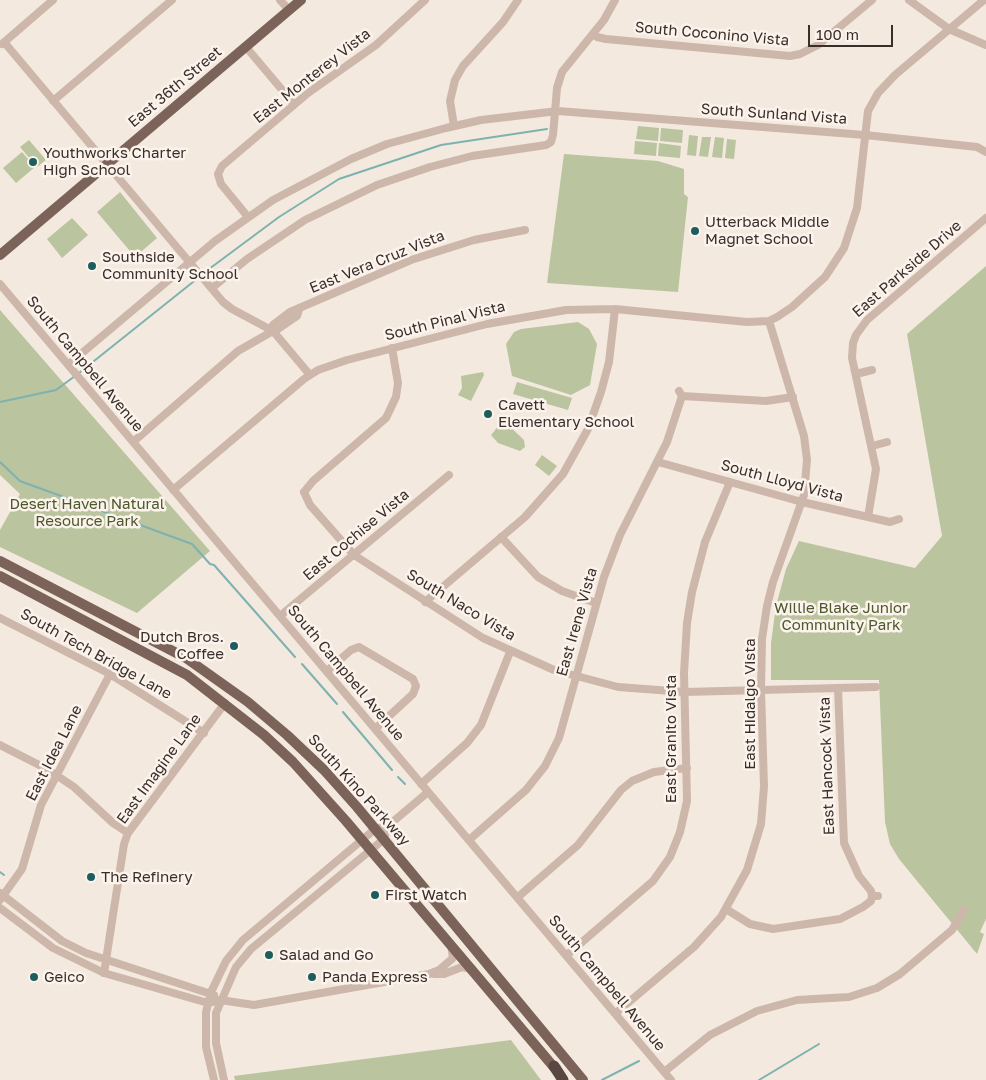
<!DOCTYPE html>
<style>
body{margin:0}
#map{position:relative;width:986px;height:1080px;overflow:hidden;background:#f4e9df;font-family:"Golos Text",sans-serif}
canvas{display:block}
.scale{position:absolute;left:808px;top:25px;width:85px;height:22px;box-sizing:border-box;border:2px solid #3a2e2a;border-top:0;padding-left:6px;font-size:15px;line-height:18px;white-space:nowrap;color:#3a2e2a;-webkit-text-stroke:4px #fbf3ec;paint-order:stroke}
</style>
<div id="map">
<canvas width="986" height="1080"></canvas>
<div class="scale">100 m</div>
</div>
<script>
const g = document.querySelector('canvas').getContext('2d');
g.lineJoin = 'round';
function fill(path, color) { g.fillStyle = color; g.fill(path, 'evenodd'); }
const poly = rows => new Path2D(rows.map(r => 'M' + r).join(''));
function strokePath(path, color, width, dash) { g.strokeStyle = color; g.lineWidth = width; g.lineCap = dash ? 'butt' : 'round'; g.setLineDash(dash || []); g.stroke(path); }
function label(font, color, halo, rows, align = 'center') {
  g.font = font + ' "Golos Text",sans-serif'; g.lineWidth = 5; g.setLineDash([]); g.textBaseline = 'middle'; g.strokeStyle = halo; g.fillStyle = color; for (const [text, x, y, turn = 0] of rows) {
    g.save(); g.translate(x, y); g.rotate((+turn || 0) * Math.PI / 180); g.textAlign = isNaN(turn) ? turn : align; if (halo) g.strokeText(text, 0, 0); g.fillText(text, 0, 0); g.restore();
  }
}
const green = poly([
 [638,126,659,128,658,141,636,139],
 [661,128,683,130,682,143,660,141],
 [689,135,698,136,696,156,687,155],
 [702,137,711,137,708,157,699,156],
 [715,137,724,138,722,158,712,157],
 [727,139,736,140,734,159,725,158],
 [29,140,46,160,37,167,20,147],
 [635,141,657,143,656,156,634,154],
 [659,143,681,146,680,158,658,156],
 [22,152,35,167,16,183,3,168],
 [564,154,658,161,684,169,684,194,688,197,678,292,547,283],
 [120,192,157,238,135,257,97,212],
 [72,218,88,235,62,258,47,239],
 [986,266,986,919,980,932,984,934,977,954,899,859,890,844,885,822,879,680,771,680,771,643,776,606,786,569,799,541,915,568,942,536,907,334],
 [0,310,210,551,137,613,0,547,0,530,20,494,0,475],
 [578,322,589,329,597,344,590,385,571,395,512,376,506,344,514,332,521,329],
 [483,372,484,375,471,401,458,395,462,388,461,376],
 [517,382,572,398,568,410,513,394],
 [506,423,524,440,525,447,520,451,498,443,491,435,500,424],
 [542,455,557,466,549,476,535,465],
 [511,1040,541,1080,235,1080,234,1076]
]);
const stream = poly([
 [205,272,279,217,339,179,441,145,547,129],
 [79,373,198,278],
 [0,402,56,390,75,376],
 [0,462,20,481,192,544,210,564,214,565,295,657],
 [302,664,337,704],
 [343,712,392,770],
 [398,777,405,784],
 [0,872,4,875],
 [602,1080,639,1061],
 [759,1080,819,1044]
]);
const minor = poly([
 [280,0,289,10],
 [909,0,949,29,986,45],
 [593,34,597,37,606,39,790,56,800,54,818,45,872,0],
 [4,42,223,302,232,309,273,331,310,375],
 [2,44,53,0],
 [246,47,294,104],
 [53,101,172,0],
 [454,126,450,101,455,80,463,66,503,22,518,0],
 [248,217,221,184,218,174,222,166,308,93,376,45,425,0],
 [0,284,671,1080],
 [212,288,247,259,305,220,377,185,430,167,472,156,546,145,551,142,553,135,557,88,562,72,604,20,615,0],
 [299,310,297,316,278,329,273,331,273,325,290,312,411,260,474,240,525,230],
 [69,364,215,241,273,200,351,159,387,144,446,128,481,120,558,111,865,135,977,147,986,152],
 [856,374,872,370],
 [682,396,766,401,793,397],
 [133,442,238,351,273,331],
 [872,446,887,442],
 [658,462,802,502,890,522,899,519],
 [173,490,304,379,318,370,347,360,487,324,566,310,615,309,747,322,769,321,777,317,792,307,825,277,844,248,857,208,868,111,878,93,895,75,984,0],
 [304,492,310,505,354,555,483,638,554,670,618,687,685,692,876,687],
 [304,492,313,481,386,418,396,397,398,383,392,348],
 [868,517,876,469,852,358,853,343,856,335,867,320,986,218],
 [501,537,538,577,562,591,596,603],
 [425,602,525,517,563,474,588,429,601,392,609,362,615,309],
 [280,616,449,475],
 [0,618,110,674,204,733],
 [327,671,351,650,359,647,413,679,416,686,413,694,375,729],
 [838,688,844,843,859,876,871,891,872,896,878,896],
 [0,745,47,769,74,787,113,823,128,833],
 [421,784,467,743,481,725,510,652],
 [469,840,526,790,545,766,559,738,604,577,620,535,667,442,682,396,679,391],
 [0,893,62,941,86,953,214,995],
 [518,897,578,845,621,790,632,781,654,772,687,768],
 [0,900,22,869,41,805,110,674],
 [0,908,53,948,104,973,208,1003,220,1000,254,1005,429,974,439,970,453,958,451,945],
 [726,909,750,924,773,929,840,919,863,907,871,901,872,896],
 [567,955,653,881,670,857,680,832,687,801,684,673,687,623,692,592,705,542,730,482],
 [104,973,124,844,128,833,225,703],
 [434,974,444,974,462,967,472,969],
 [616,1013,694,947,721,917,747,870,761,824,764,786,761,690,762,639,767,606,773,582,804,495,807,460,804,436,769,321],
 [664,1072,710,1035,757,1011,797,1000,849,997,877,988,900,974,952,930,964,910],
 [214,1080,206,1047,206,1012,211,992,226,961,243,940,375,829,389,825],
 [224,1080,216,1043,216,1013,236,967,251,949,384,839,389,825,428,792]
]);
const major = poly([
 [0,255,301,0],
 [0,561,186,658,248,702,287,735,324,770,357,807,583,1080],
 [0,576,187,675,264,735,293,762,346,821,558,1072]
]);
const highway = poly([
 [554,1066,563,1080]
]);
const markers = [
 [33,162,5,"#1d5d5d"],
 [695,231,5,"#1d5d5d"],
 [92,266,5,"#1d5d5d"],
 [488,414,5,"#1d5d5d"],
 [234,646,5,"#1d5d5d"],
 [91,877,5,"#1d5d5d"],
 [375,895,5,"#1d5d5d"],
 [269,955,5,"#1d5d5d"],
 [34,977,5,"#1d5d5d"],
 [312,977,5,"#1d5d5d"]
];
const streetNames = [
 ["South Coconino Vista",712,34,5],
 ["East Monterey Vista",312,76,-38],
 ["East 36th Street",175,87,-40],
 ["South Sunland Vista",774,114,4],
 ["East Vera Cruz Vista",377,262,-22],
 ["East Parkside Drive",907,269,-41],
 ["South Pinal Vista",445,321,-14],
 ["South Campbell Avenue",85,364,50],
 ["South Lloyd Vista",782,481,15],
 ["East Cochise Vista",356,535,-40],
 ["South Naco Vista",461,605,31],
 ["East Irene Vista",577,622,-74],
 ["South Tech Bridge Lane",96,654,29],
 ["South Campbell Avenue",346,673,50],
 ["East Hidalgo Vista",750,704,-90],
 ["East Granito Vista",671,739,-90],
 ["East Idea Lane",54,753,-63],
 ["East Hancock Vista",827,766,-92],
 ["East Imagine Lane",159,769,-54],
 ["South Kino Parkway",359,790,48],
 ["South Campbell Avenue",607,983,50]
];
const poiNames = [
 ["Youthworks Charter",43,153],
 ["High School",43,170],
 ["Utterback Middle",705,222],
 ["Magnet School",705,239],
 ["Southside",102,257],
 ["Community School",102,274],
 ["Cavett",498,405],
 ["Elementary School",498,422],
 ["Dutch Bros.",224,637,"right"],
 ["Coffee",224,654,"right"],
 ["The Refinery",101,877],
 ["First Watch",385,895],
 ["Salad and Go",279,955],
 ["Geico",44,977],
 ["Panda Express",322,977]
];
const parkNames = [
 ["Desert Haven Natural",87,504],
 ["Resource Park",87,521],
 ["Willie Blake Junior",841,608],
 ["Community Park",841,625]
];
fill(green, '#bac49e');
strokePath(stream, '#7db2b1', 2);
strokePath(minor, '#cdb7aa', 8);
strokePath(major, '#7c635a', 10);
strokePath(highway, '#5b4741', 11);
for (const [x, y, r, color] of markers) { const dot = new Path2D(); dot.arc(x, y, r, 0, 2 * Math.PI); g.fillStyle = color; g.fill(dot); strokePath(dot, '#fbf3ec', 2); }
label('15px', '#3a2e2a', '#fbf3ec', streetNames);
label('15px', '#3a2e2a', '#fbf3ec', poiNames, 'left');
label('15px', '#4c592c', '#fbf3ec', parkNames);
</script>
